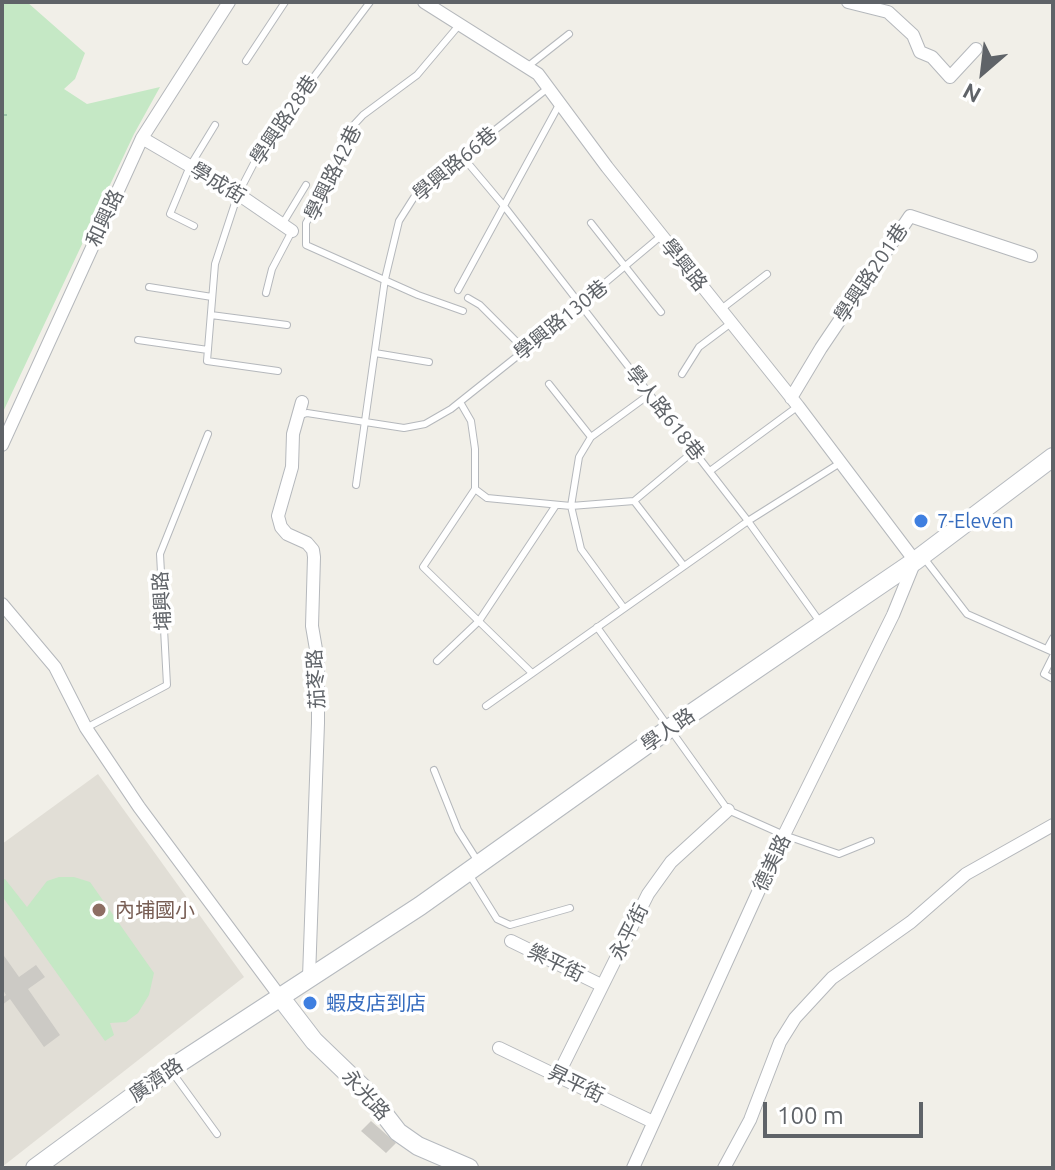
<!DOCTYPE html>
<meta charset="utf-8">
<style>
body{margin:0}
#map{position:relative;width:1055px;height:1170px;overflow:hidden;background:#f1efe8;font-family:Ubuntu,sans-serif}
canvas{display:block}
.frame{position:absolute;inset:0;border:4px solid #5f6368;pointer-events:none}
.north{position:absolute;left:943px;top:32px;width:80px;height:80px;-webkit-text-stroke:6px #fff;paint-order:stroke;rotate:208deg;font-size:22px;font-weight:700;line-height:32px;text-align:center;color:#5f6368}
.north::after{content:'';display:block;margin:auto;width:28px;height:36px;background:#5f6368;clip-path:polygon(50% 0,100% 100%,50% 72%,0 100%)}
.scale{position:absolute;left:763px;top:1102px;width:160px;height:36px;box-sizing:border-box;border:4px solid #5f6368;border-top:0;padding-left:10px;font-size:24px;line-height:28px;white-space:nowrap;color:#5f6368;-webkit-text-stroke:6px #fff;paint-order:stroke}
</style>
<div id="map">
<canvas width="1055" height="1170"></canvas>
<div class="frame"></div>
<div class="north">N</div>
<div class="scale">100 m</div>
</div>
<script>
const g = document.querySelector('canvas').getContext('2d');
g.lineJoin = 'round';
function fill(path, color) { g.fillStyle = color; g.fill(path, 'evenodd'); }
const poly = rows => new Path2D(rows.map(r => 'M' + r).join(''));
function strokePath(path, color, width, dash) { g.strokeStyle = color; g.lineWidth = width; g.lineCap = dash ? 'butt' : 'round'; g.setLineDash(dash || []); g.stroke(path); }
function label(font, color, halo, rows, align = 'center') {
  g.font = font + ' Ubuntu,"Noto Sans TC",sans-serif'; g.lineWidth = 7; g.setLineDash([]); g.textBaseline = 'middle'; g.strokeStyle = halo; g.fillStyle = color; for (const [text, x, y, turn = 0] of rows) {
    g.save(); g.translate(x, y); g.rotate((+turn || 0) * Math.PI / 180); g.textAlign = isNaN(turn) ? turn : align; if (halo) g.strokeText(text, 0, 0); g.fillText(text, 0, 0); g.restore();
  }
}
const education = poly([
 [98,774,244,977,2,1167,2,844]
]);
const green = poly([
 [2,2,27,2,85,53,75,79,64,89,87,104,160,87,134,134,2,414],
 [59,877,74,877,90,882,154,973,149,995,138,1013,126,1022,110,1023,114,1035,105,1041,2,896,2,880,5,879,27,907,47,881]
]);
const building = poly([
 [2,953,19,977,36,965,45,977,28,989,60,1035,44,1047,10,999,2,1005,2,998,6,995,2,988],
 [371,1121,396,1143,386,1153,361,1131]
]);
const path = poly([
 [2,115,7,115]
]);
const service = poly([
 [460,24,417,75,363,115,351,128,331,181,306,223,306,245,418,295,463,311],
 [246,61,285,2],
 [527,67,569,34],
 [462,156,504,206,748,521,820,622],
 [283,223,306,185],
 [591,223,661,312],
 [194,226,170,214,190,166,215,125],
 [149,287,212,297],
 [458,290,560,103],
 [266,293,272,269,292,231],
 [468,298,480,305,525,350],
 [720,310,767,274],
 [211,315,287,325],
 [138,340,208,350],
 [375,353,429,362],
 [278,371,207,361,215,264,238,194,265,142,370,2],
 [682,374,699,347,731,323],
 [549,384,591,437],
 [460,402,471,421,475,449,475,489],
 [301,415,307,413,404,428,425,424,451,409,525,350,661,236],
 [710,471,797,407],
 [356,485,385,279,399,221,418,191,548,88],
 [475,489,423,567,532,673],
 [475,489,487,498,571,506,634,501,684,566],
 [634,501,694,451],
 [924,558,967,614,1053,652],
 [624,608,581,549,571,506,579,457,591,437,650,394],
 [597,627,728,810,784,835,839,854,871,841],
 [1047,649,1053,638],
 [1053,656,1044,674,1053,679],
 [437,661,479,621,556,505],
 [486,706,748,521,840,463],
 [86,728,167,685,160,554,208,434],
 [434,770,458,830,477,860],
 [469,874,497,919,510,925,570,908],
 [172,1072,217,1134]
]);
const minor = poly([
 [424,2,538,74,607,167,798,406,915,561,893,615,784,835,633,1168],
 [848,2,888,12,913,35,920,52,932,57,950,77,976,49],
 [142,138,238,194,292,231],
 [791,398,821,348,910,216,1031,256],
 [302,402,293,434,292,467,278,516,281,527,287,534,307,543,313,550,314,557,312,626,318,661,318,723,309,977],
 [2,445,142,138,229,2],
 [2,604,55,667,86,728,139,807,281,998],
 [511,941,601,985],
 [499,1048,653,1122],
 [558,1075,648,894,671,862,728,810],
 [724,1168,750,1120,780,1042,795,1018,832,978,911,922,966,874,1053,825]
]);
const secondary = poly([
 [281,998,314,1041,367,1092,398,1132,418,1146,469,1168],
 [35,1168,170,1069,420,906,670,728,915,561,1053,457]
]);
const markers = [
 [921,521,8,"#3f7fe0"],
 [99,910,8,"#8d6e63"],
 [310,1003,8,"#3f7fe0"]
];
const streetNames = [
 ["學興路28巷",284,120,-56],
 ["學興路66巷",455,164,-40],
 ["學興路42巷",333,173,-64],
 ["學成街",218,183,31],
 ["和興路",105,218,-65],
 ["學興路",684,265,51],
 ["學興路201巷",871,273,-56],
 ["學興路130巷",561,320,-39],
 ["學人路618巷",665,413,52],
 ["埔興路",162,601,-93],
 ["茄苳路",316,679,-93],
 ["學人路",668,730,-35],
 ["德美路",772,863,-65],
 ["永平街",629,932,-63],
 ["樂平街",556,963,26],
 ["廣濟路",156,1080,-35],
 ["昇平街",576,1084,26],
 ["永光路",366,1095,48]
];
const shopNames = [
 ["7-Eleven",937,521],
 ["蝦皮店到店",326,1003]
];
const educationNames = [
 ["內埔國小",115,910]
];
fill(education, '#e1ded6');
fill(green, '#c5e8c5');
fill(building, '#cccac5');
strokePath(service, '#b5b8bc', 8);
strokePath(minor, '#b5b8bc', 14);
strokePath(secondary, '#b6babf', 20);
strokePath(path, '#9cc7a9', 2, [8, 4]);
strokePath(service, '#fff', 6);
strokePath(minor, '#fff', 12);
strokePath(secondary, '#fff', 18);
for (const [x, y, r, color] of markers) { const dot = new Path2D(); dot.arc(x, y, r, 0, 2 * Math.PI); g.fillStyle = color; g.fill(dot); strokePath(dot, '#fff', 3); }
label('20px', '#5f6368', '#fff', streetNames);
label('20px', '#366cbe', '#fff', shopNames, 'left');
label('20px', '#785e54', '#fff', educationNames, 'left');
</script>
